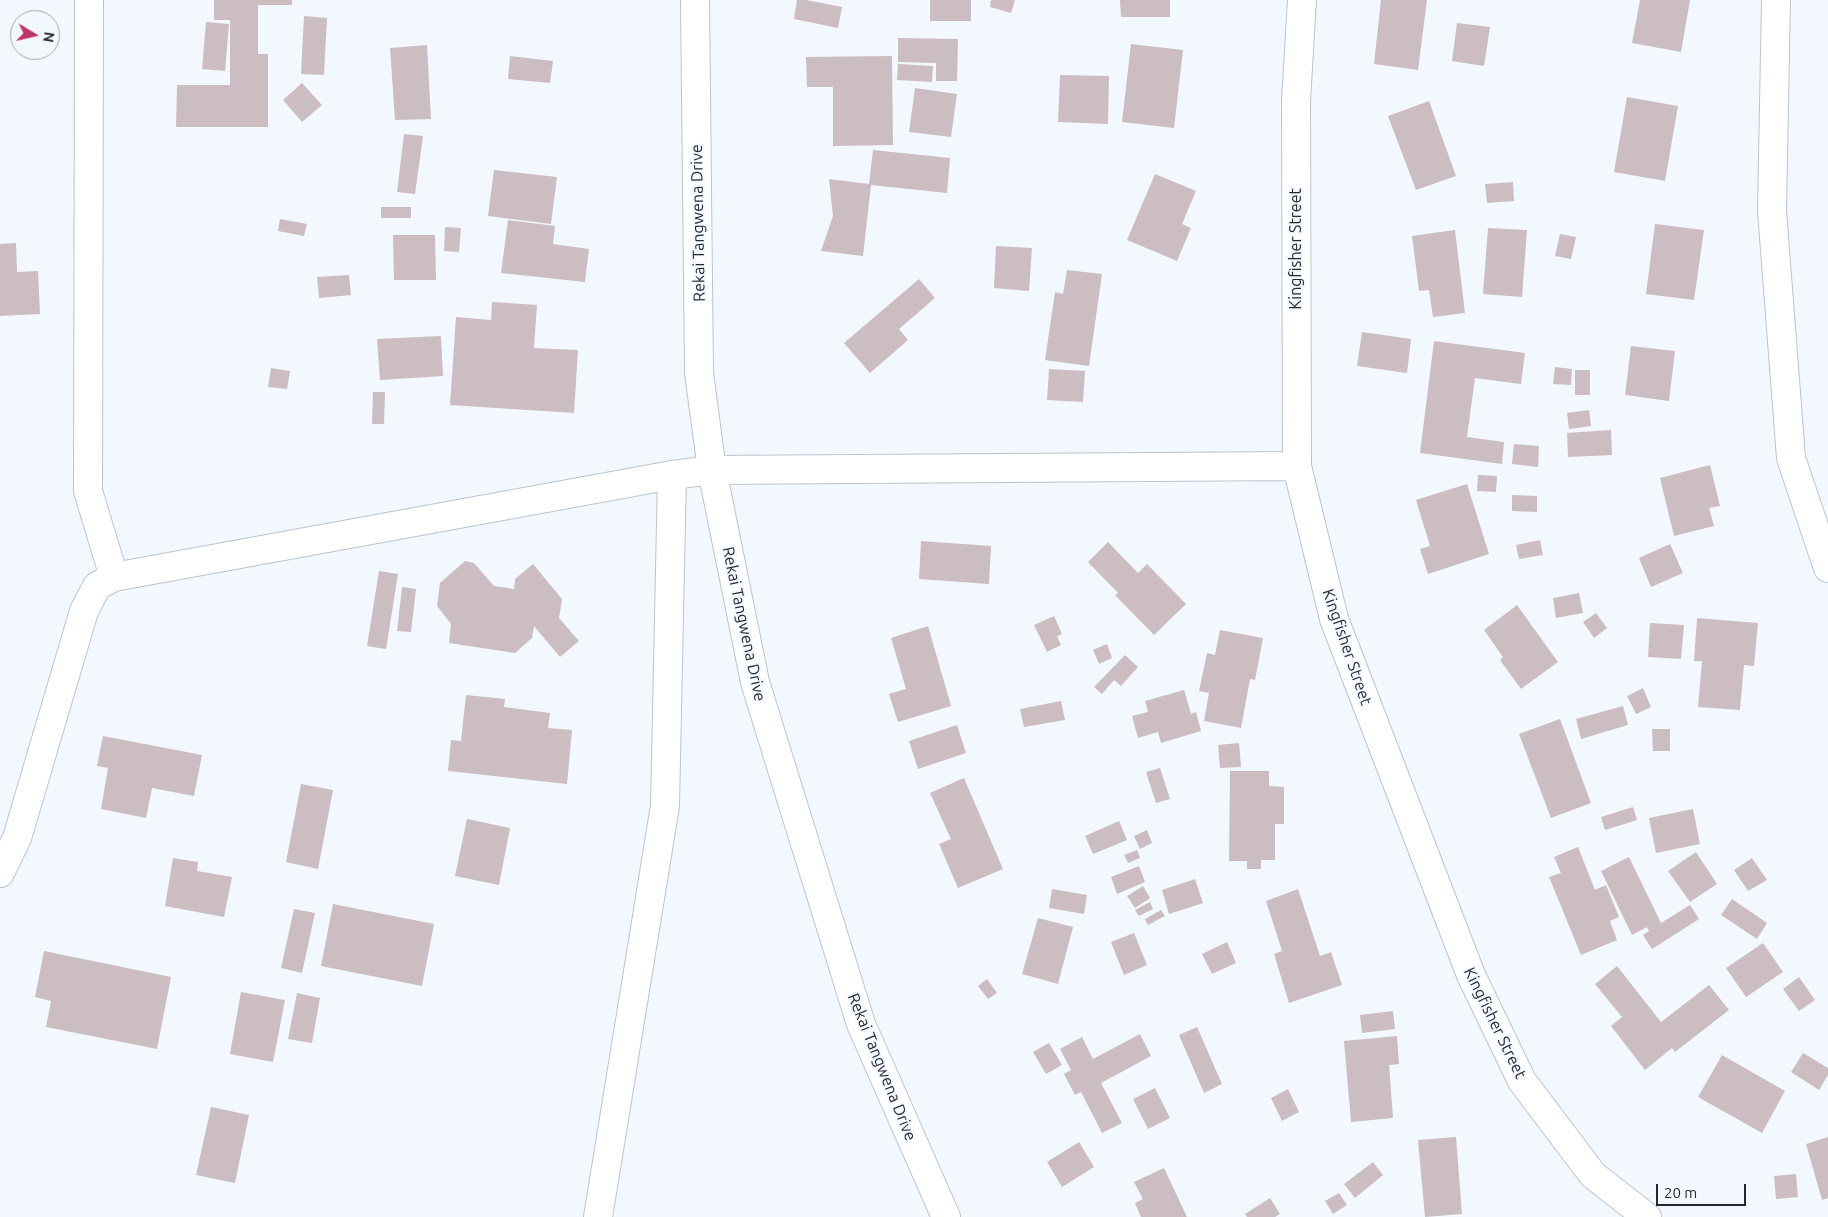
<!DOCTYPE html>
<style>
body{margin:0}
#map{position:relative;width:1828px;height:1217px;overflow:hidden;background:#f3f8fe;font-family:Ubuntu,sans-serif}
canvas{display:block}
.north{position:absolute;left:10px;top:10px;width:50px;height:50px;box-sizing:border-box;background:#f3f8fe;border:1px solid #a1a6aa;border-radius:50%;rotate:99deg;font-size:14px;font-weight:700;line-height:20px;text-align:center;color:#262a2d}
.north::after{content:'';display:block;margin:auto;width:18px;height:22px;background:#c23567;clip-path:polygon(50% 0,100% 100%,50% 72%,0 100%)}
.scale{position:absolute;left:1656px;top:1184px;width:90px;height:22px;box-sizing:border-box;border:2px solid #262a2d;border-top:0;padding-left:6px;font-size:15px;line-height:18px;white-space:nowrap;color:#262a2d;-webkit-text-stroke:4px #f3f8fe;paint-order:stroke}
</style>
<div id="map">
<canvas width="1828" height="1217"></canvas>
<div class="north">N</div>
<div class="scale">20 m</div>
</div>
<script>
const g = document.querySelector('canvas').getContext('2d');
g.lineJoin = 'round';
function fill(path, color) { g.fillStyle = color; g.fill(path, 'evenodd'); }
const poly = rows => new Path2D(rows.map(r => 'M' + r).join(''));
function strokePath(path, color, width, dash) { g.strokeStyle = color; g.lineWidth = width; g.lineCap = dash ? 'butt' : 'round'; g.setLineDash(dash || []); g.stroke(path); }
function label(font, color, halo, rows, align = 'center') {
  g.font = font + ' Ubuntu,sans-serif'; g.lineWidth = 4; g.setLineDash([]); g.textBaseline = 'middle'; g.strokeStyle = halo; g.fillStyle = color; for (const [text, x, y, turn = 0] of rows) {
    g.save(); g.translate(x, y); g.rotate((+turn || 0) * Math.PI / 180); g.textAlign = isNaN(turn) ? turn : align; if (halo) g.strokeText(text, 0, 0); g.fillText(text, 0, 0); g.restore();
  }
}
const building = poly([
 [214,0,292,0,292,5,258,5,258,54,268,54,268,127,176,127,177,85,230,85,230,20,214,20],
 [797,0,806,0,842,7,838,28,794,19],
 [930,0,971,0,971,21,930,21],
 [991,0,1015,0,1011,13,990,7],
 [1120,0,1170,0,1170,17,1121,17],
 [1381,0,1427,0,1418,70,1374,64],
 [1640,0,1690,0,1681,52,1632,43],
 [304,16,327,18,324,75,301,74],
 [206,22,229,24,225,71,202,69],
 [1457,23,1490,27,1484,66,1452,61],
 [898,38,958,39,957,81,936,81,936,63,898,62],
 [1131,44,1183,50,1174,128,1122,122],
 [427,45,431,119,395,120,390,48],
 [510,56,553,61,550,83,508,79],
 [892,56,893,145,833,146,833,87,807,87,806,57],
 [898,64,933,66,932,82,897,80],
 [1060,75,1109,76,1108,124,1058,122],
 [302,83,322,105,302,122,283,100],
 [915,88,957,94,951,137,909,132],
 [1627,97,1678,106,1665,181,1614,172],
 [1429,101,1456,176,1416,190,1388,116],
 [404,134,423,136,415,194,397,192],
 [873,150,950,158,947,193,871,185,863,256,821,251,833,216,829,179,869,184],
 [494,170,557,177,551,224,488,216],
 [1155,174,1196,191,1182,224,1191,228,1177,261,1127,240],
 [1513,182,1514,201,1487,203,1485,184],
 [381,207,411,207,411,218,381,218],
 [280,219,307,224,304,236,278,231],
 [508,220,555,226,553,244,589,249,585,282,501,273],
 [1655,224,1704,230,1694,300,1646,294],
 [445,227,461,228,459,252,444,251],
 [1488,228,1527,230,1522,297,1483,294],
 [1455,230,1465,313,1433,317,1429,290,1419,291,1412,236],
 [1560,234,1576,237,1571,259,1555,256],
 [393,235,435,235,436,280,394,280],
 [16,243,17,272,38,271,40,314,0,316,0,244],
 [996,246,1032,248,1029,291,994,288],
 [1067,270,1102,274,1089,366,1045,360,1055,292,1063,294],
 [349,275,351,295,319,298,317,277],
 [919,279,935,298,899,329,908,340,870,373,844,343],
 [492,302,537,305,534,348,578,350,574,413,450,405,456,317,491,320],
 [1362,332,1411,339,1407,373,1357,366],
 [441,336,443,376,380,380,377,339],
 [1434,341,1525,353,1521,384,1475,378,1467,437,1504,442,1502,464,1420,453],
 [1631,346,1675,351,1669,401,1625,395],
 [1555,367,1572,369,1571,385,1553,384],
 [271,368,290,371,287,389,268,387],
 [1049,369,1085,371,1083,402,1047,400],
 [1575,370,1590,370,1590,395,1575,395],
 [373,392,385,392,384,424,372,424],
 [1589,410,1591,426,1569,429,1567,413],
 [1611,430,1612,455,1568,457,1567,433],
 [1514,444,1539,446,1538,467,1512,464],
 [1710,465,1720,506,1709,508,1714,526,1674,536,1660,478],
 [1478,475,1497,476,1496,492,1477,491],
 [1467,484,1489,554,1428,574,1420,549,1430,546,1416,500],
 [1512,495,1537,496,1537,512,1512,511],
 [1540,540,1543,555,1519,559,1516,545],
 [921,541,991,546,989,584,919,579],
 [1108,542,1138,573,1147,564,1186,604,1154,635,1115,595,1118,593,1088,562],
 [1670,544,1683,573,1651,587,1639,558],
 [465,561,474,563,494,586,514,589,515,579,533,564,562,599,559,618,579,641,560,657,534,626,532,638,515,653,449,643,451,624,437,606,440,583],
 [379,571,398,574,386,649,367,646],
 [402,587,416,589,411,632,397,631],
 [1579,593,1583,613,1556,618,1553,598],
 [1517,605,1558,662,1521,689,1500,660,1503,657,1484,630],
 [1596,613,1607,628,1594,638,1583,622],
 [1054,616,1062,634,1057,636,1061,645,1047,652,1034,625],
 [1697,618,1758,623,1754,666,1744,665,1740,710,1698,707,1702,661,1694,661],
 [1650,623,1684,625,1681,659,1648,657],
 [928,626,951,706,898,722,889,694,906,689,891,638],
 [1220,630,1263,638,1255,680,1250,679,1241,728,1204,721,1209,693,1199,691,1207,653,1215,655],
 [1107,644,1112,658,1099,664,1093,650],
 [1125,655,1138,667,1121,686,1114,680,1102,694,1094,687],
 [1643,688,1651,707,1636,714,1627,696],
 [1184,690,1191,714,1196,712,1201,731,1161,743,1158,732,1138,738,1132,716,1148,712,1145,701],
 [466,695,505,699,504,707,550,713,548,728,572,730,567,784,448,771,451,740,461,741],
 [1061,701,1065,720,1024,727,1020,709],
 [1623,706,1628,725,1581,739,1576,719],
 [1560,719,1591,803,1551,818,1519,734],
 [957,725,966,753,918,769,909,741],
 [1652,729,1670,729,1670,751,1653,751],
 [103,736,202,755,194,796,152,788,146,818,101,809,108,768,97,766],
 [1239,743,1241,767,1220,768,1218,745],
 [1160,768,1170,799,1156,803,1146,772],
 [1230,771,1269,771,1269,786,1284,787,1284,824,1275,824,1275,860,1261,860,1261,869,1247,869,1247,861,1229,861],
 [964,778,1003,869,958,888,939,844,951,839,930,793],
 [301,784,333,790,318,869,286,862],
 [1633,807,1637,820,1605,830,1601,817],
 [1693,809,1700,844,1656,853,1649,818],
 [467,819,510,828,499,885,455,876],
 [1119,821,1127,840,1093,854,1085,836],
 [1147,830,1152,843,1140,849,1134,836],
 [1578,847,1595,890,1606,885,1619,917,1610,921,1617,940,1581,955,1549,877,1561,873,1554,857],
 [1137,850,1140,858,1128,863,1124,855],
 [1696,852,1717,884,1690,902,1668,871],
 [1629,857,1661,923,1690,905,1699,919,1652,949,1643,935,1649,931,1647,927,1632,935,1601,871],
 [173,858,198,862,197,871,232,877,224,917,165,906],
 [1752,858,1767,880,1748,891,1734,870],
 [1139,866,1145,882,1117,894,1111,877],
 [1195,879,1203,903,1169,914,1162,890],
 [1143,886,1150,898,1135,908,1127,896],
 [1052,889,1087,895,1084,914,1049,908],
 [1298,889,1320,956,1331,952,1342,985,1289,1003,1274,954,1282,951,1266,901],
 [1732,899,1767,923,1757,939,1721,915],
 [1150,902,1153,909,1139,916,1135,910],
 [333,904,434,924,422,986,321,966],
 [294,909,315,913,302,973,281,968],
 [1161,910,1165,916,1148,925,1145,919],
 [1038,918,1073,927,1058,984,1022,974],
 [1134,933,1147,965,1124,975,1111,942],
 [1227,942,1236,963,1212,974,1202,954],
 [1763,943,1783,972,1746,997,1726,968],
 [44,951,171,977,157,1049,46,1027,51,1001,35,997],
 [1617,966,1661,1022,1709,985,1729,1010,1675,1052,1672,1048,1645,1070,1611,1026,1622,1017,1595,984],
 [1799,977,1815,1000,1799,1011,1783,989],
 [987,979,997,993,988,999,978,986],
 [241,992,285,1000,273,1062,230,1054],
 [297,993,320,998,312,1043,288,1039],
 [1393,1011,1395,1029,1362,1033,1360,1015],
 [1197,1027,1222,1084,1204,1093,1179,1035],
 [1140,1034,1151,1056,1101,1083,1122,1123,1102,1133,1081,1092,1075,1095,1064,1074,1071,1070,1060,1049,1082,1037,1093,1059],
 [1397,1036,1399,1064,1389,1065,1393,1118,1351,1122,1344,1041],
 [1049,1043,1062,1065,1046,1074,1033,1052],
 [1803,1053,1828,1068,1828,1075,1819,1090,1791,1072],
 [1722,1055,1785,1091,1762,1133,1698,1097],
 [1155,1088,1170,1118,1148,1129,1133,1099],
 [1288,1089,1299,1112,1282,1121,1271,1098],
 [211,1107,249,1115,235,1183,196,1175],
 [1456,1137,1462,1214,1425,1217,1418,1140],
 [1828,1137,1828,1198,1822,1200,1806,1144],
 [1079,1142,1094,1167,1062,1187,1047,1162],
 [1373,1162,1383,1175,1355,1198,1344,1184],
 [1164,1168,1187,1217,1141,1217,1135,1203,1143,1199,1134,1182],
 [1796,1174,1798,1197,1776,1199,1774,1176],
 [1339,1193,1347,1205,1333,1214,1325,1201],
 [1270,1198,1280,1214,1275,1217,1247,1217,1245,1214]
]);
const street = poly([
 [1302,0,1296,101,1297,466,1334,619,1471,975,1522,1081,1593,1175,1647,1217],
 [1776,0,1772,211,1791,458,1828,568],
 [114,577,672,475],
 [0,873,17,838,84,611,97,586,114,577,88,491,89,0],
 [598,1217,665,806,672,475,712,470,1297,466]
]);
const secondary = poly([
 [695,0,699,373,712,470,755,682,861,1024,946,1217]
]);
const streetNames = [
 ["Rekai Tangwena Drive",698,223,-91],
 ["Kingfisher Street",1296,249,-90],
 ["Rekai Tangwena Drive",744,624,78],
 ["Kingfisher Street",1347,647,71],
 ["Kingfisher Street",1495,1023,64],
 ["Rekai Tangwena Drive",882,1067,68]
];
fill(building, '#cbbdc1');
strokePath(street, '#bbc4cd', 30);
strokePath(secondary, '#bbc4cd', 30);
strokePath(street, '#fff', 28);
strokePath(secondary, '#fff', 28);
label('16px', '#262a2d', '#f3f8fe', streetNames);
</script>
